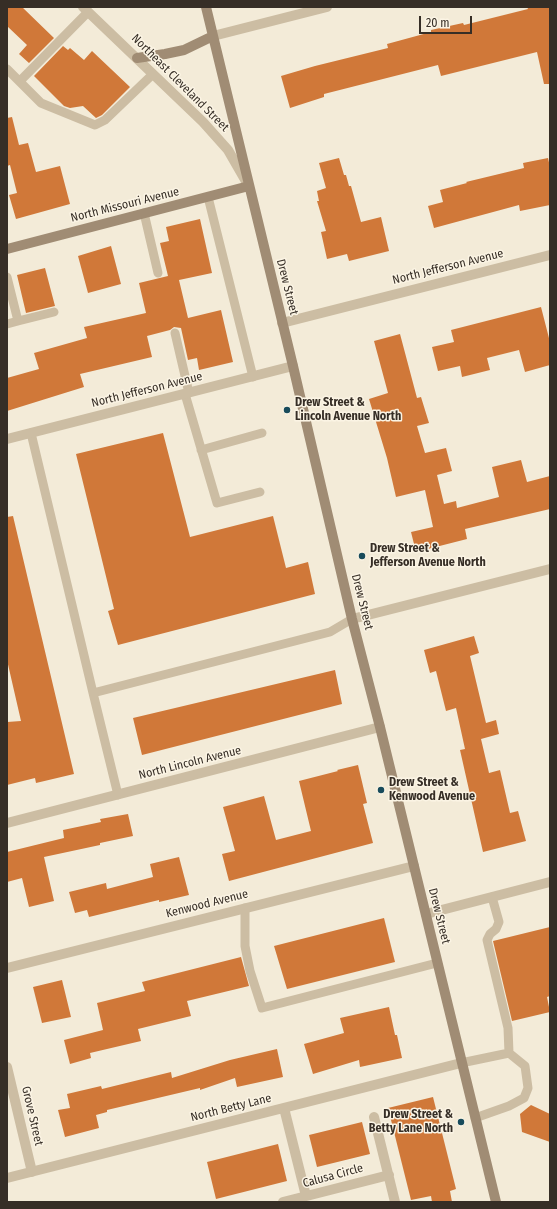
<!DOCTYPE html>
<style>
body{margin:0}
#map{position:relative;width:557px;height:1209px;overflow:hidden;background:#f3ebd8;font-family:"Fira Sans Condensed",sans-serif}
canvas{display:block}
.frame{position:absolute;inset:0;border:8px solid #362e26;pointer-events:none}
.scale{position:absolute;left:419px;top:16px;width:53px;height:18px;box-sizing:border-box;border:2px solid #362e26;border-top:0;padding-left:5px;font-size:12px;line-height:14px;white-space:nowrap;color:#362e26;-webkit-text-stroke:3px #fbf4e4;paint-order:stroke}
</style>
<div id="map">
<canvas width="557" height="1209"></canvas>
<div class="frame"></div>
<div class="scale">20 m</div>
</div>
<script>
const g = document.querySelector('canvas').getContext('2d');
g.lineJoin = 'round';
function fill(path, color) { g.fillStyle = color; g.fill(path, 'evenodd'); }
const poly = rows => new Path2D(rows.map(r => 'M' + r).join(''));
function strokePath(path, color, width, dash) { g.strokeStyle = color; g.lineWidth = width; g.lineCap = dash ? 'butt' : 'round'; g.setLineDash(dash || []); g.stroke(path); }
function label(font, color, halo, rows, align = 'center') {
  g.font = font + ' "Fira Sans Condensed",sans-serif'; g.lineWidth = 3; g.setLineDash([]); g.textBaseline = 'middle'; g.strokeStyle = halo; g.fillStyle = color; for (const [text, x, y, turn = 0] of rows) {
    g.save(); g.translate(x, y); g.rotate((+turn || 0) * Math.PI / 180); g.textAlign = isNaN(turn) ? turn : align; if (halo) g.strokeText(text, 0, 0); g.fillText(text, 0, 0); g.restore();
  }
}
const building = poly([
 [7,7,22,7,54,38,29,63,19,54,27,45,7,26],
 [527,7,550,7,550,84,544,84,537,52,441,76,438,65,324,94,324,97,290,108,281,76,315,66,388,48,387,44,431,32,431,30,463,23,464,25,528,9],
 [63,46,68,50,70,48,84,60,92,51,130,87,102,115,96,118,83,106,70,108,64,106,34,76],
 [12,117,19,145,28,143,36,172,60,166,70,204,16,219,9,195,17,193,10,165,7,166,7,118],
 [339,158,344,175,346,175,349,186,351,186,361,222,381,217,389,251,349,261,347,254,327,259,321,232,326,231,317,201,319,201,317,191,326,188,319,163],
 [548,158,550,167,550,205,520,211,519,205,434,228,428,206,443,202,440,190,467,183,466,182,524,168,523,163],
 [200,219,212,273,179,280,188,318,221,310,233,362,199,370,197,358,188,360,181,328,174,327,170,330,147,336,152,357,80,374,84,387,7,411,7,378,39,369,34,353,87,338,84,327,146,313,139,283,168,276,160,243,169,241,166,227],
 [111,246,121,284,88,293,78,256],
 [45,268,55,306,26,313,17,275],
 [541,307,550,342,550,365,525,372,519,350,487,358,490,370,462,377,460,366,438,371,432,347,454,342,451,330],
 [400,334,417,398,421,397,429,423,417,426,425,453,446,448,452,471,437,475,444,504,456,501,457,508,499,497,492,467,521,460,527,482,550,476,550,509,465,529,467,539,416,552,411,532,433,527,425,490,396,497,387,458,369,399,388,393,374,341],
 [163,433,190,537,273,516,286,568,308,562,315,594,118,645,108,611,114,609,76,454],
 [13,516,74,774,36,783,35,778,7,785,7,722,21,721,7,660,7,517],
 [474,636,479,653,470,656,486,723,496,720,499,734,481,739,489,773,500,770,510,813,518,811,526,841,483,852,460,750,465,749,456,708,446,711,436,671,430,673,424,650],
 [335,670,342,704,142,755,133,718],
 [358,765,367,803,363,804,373,843,229,881,222,854,235,851,223,807,264,796,276,840,311,831,299,781,338,771,337,770],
 [128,814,133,836,100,843,100,845,44,857,54,901,29,907,22,878,7,882,7,852,64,838,63,830,101,822,100,819],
 [179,857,189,895,159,902,159,900,89,917,87,910,75,913,69,892,106,883,107,889,153,877,150,864],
 [384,918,395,962,287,989,274,946],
 [550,927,550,996,547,997,550,1012,512,1021,493,941],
 [241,957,249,986,187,1001,191,1016,138,1029,141,1041,90,1053,91,1058,70,1064,64,1040,103,1030,97,1003,145,991,142,982],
 [62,980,71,1017,42,1023,33,987],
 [389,1007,395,1035,397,1035,402,1058,360,1067,359,1060,313,1074,304,1044,344,1033,340,1018],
 [277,1049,283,1077,237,1087,235,1078,200,1090,200,1088,107,1110,107,1112,96,1115,99,1128,65,1137,58,1110,70,1108,67,1094,101,1086,102,1089,171,1072,172,1078,230,1060],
 [433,1097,456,1189,450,1191,452,1202,432,1202,431,1196,411,1200,388,1108],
 [531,1105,550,1114,550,1142,522,1132,520,1114],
 [362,1122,370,1154,317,1167,309,1135],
 [278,1144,287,1181,216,1199,207,1162]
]);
const service = poly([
 [7,69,41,103,95,125,105,120,153,74],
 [20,81,88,12],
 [208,197,253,377],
 [144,213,158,273],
 [7,277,18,321,7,324],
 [18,321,54,312],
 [175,333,189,393],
 [185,394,217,503,260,492],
 [31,433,93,693,330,632,352,619],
 [201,450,262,433],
 [93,693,118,795],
 [245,908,245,946,250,971,262,1008,437,963],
 [461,1063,509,1053,508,1028,487,940,490,934,496,929,499,922,492,897],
 [475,1118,509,1106,524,1098,528,1088,525,1066,509,1053]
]);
const minor = poly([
 [83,7,203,122,228,150,247,183],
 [213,36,327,7],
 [282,323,550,255],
 [7,439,293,366],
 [352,619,550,569],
 [7,823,380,727],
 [426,914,550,882],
 [7,968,414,866],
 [7,1067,32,1172],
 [284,1108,306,1196],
 [374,1117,395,1202],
 [7,1178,461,1063],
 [283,1202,389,1175]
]);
const secondary = poly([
 [206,7,293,366,352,619,380,727,496,1202],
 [137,58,165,54,184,50,213,36],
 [7,249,249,186]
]);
const markers = [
 [287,410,4,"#184b5b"],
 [362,556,4,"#184b5b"],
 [381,790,4,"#184b5b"],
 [461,1122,4,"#184b5b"]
];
const streetNames = [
 ["Northeast Cleveland Street",180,83,45],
 ["North Missouri Avenue",125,205,-14],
 ["North Jefferson Avenue",448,267,-14],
 ["Drew Street",287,287,76],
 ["North Jefferson Avenue",147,390,-14],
 ["Drew Street",362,602,76],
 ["North Lincoln Avenue",190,763,-14],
 ["Kenwood Avenue",207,904,-14],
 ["Drew Street",439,916,76],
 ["North Betty Lane",231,1108,-14],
 ["Grove Street",32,1116,77],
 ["Calusa Circle",333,1176,-15]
];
const poiNames = [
 ["Drew Street &",295,403],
 ["Lincoln Avenue North",295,417],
 ["Drew Street &",370,549],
 ["Jefferson Avenue North",370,563],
 ["Drew Street &",389,783],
 ["Kenwood Avenue",389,797],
 ["Drew Street &",453,1115,"right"],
 ["Betty Lane North",453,1129,"right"]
];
fill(building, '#d07839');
strokePath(service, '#ccbda3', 9);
strokePath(minor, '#ccbda3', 10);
strokePath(secondary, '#a08c74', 10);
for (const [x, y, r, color] of markers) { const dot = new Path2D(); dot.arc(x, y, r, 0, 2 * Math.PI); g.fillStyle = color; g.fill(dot); strokePath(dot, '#fbf4e4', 1.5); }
label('12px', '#362e26', '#fbf4e4', streetNames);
label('bold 12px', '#362e26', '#fbf4e4', poiNames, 'left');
</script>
